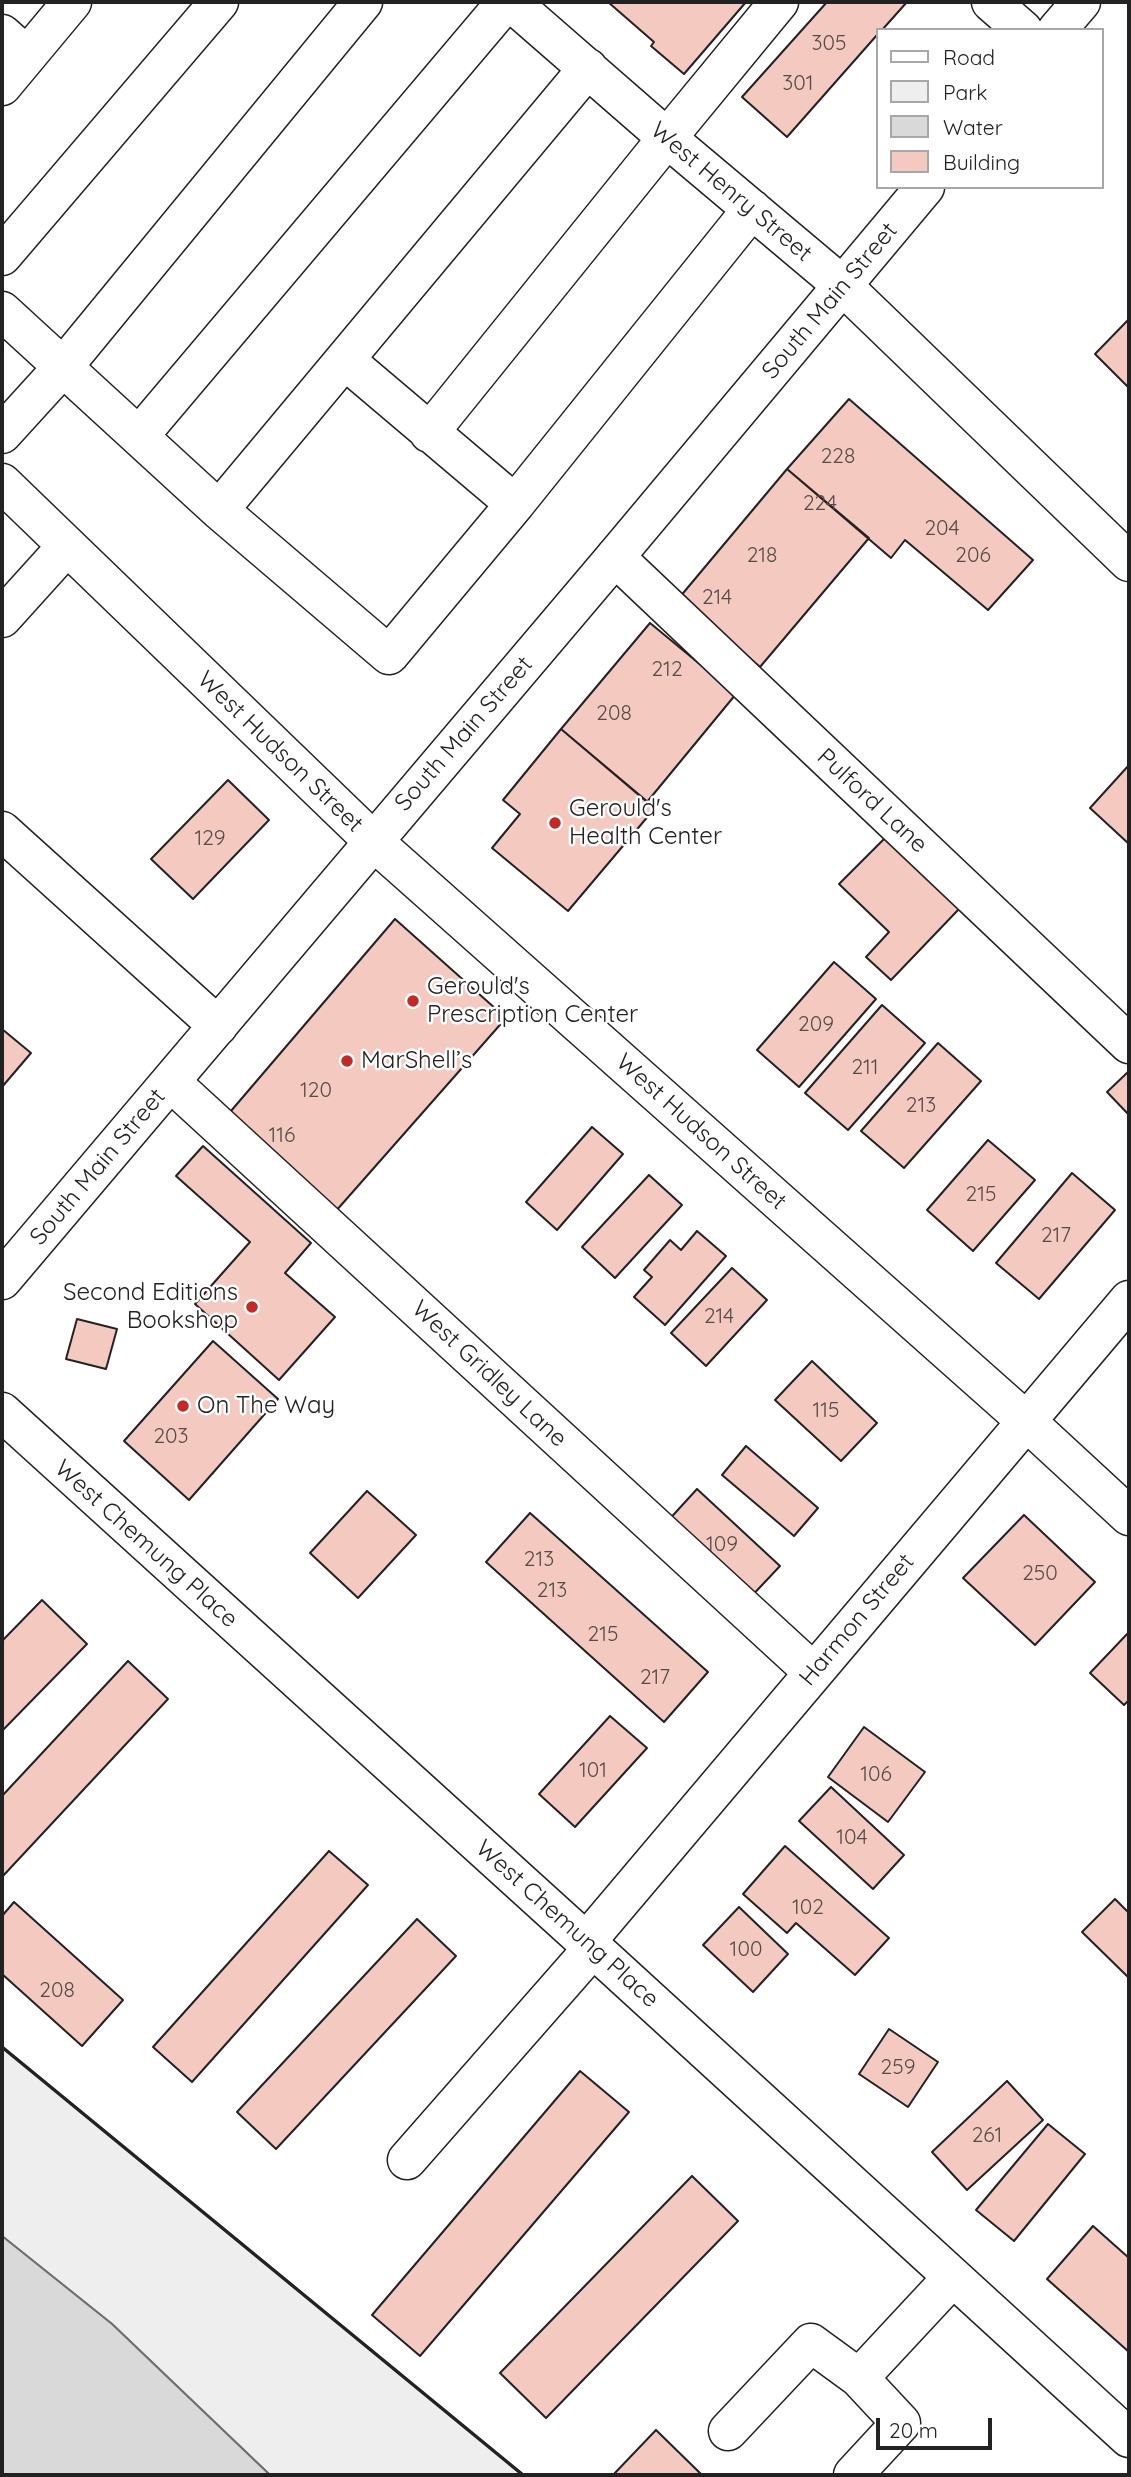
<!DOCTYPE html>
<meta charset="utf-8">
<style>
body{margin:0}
#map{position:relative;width:1131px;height:2477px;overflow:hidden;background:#fff;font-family:Quicksand,sans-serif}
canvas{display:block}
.frame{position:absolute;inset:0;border:4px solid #222;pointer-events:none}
.legend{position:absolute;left:876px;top:28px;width:228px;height:161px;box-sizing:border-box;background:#fff;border:2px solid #a7a7a7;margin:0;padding:9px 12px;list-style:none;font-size:21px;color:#222}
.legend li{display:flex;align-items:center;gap:14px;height:35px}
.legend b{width:35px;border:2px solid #a7a7a7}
.scale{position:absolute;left:876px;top:2418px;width:116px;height:32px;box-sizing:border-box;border:4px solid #222;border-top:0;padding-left:9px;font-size:21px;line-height:24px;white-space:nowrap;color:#222;-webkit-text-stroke:5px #fff;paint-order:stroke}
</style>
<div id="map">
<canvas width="1131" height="2477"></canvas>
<div class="frame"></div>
<ul class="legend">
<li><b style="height:9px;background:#fff"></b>Road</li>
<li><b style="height:19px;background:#eee"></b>Park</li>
<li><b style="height:19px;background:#d9d9d9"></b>Water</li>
<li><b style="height:19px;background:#f3c9c0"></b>Building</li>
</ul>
<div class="scale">20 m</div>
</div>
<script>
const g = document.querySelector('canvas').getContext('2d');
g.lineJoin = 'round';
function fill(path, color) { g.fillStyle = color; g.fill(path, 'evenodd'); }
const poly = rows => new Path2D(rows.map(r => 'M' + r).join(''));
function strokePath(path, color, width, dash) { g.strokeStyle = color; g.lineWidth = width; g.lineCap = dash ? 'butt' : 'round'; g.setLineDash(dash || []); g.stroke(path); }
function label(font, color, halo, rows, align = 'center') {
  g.font = font + ' Quicksand,sans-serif'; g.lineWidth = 5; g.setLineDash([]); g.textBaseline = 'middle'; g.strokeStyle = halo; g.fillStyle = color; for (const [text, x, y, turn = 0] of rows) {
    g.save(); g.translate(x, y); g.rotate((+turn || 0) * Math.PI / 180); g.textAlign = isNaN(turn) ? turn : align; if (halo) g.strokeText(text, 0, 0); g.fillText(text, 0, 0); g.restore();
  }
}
const green = poly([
 [2,2047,202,2211,523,2475,270,2475,112,2324,2,2236,2,2047]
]);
const water = poly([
 [2,2236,112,2324,270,2475,2,2475,2,2236]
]);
const building = poly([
 [608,2,746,2,684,74,651,46,654,42,608,2],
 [827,2,907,2,882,30,877,30,877,35,787,137,742,97,827,2],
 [1129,319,1129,388,1095,354,1129,319],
 [849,399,1033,560,988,610,905,540,891,558,787,469,849,399],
 [787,469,869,538,760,667,679,598,787,469],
 [650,623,736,694,647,802,561,729,650,623],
 [561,729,655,808,568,911,492,848,520,814,503,800,561,729],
 [1129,765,1129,844,1090,808,1129,765],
 [228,780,269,820,193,899,151,859,228,780],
 [885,838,959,909,891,980,866,957,889,932,839,884,885,838],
 [395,919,506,1018,328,1220,219,1125,395,919],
 [834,962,876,999,799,1087,757,1050,834,962],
 [882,1005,925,1043,848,1130,805,1093,882,1005],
 [2,1029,31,1053,2,1087,2,1029],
 [938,1043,981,1081,904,1168,861,1131,938,1043],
 [1129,1071,1129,1115,1107,1092,1129,1071],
 [592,1127,623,1154,557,1230,526,1202,592,1127],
 [988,1140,1035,1180,973,1251,927,1210,988,1140],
 [203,1146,311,1243,285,1273,335,1317,279,1380,195,1304,250,1242,176,1176,203,1146],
 [1072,1173,1115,1210,1039,1299,996,1263,1072,1173],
 [649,1175,682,1205,615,1278,582,1247,649,1175],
 [697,1231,726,1256,665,1325,634,1297,652,1277,644,1270,670,1240,681,1250,697,1231],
 [732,1268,767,1300,706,1366,671,1333,732,1268],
 [77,1319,117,1329,106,1369,66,1359,77,1319],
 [213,1341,278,1399,189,1500,124,1441,213,1341],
 [812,1361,877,1423,841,1461,775,1400,812,1361],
 [746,1446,818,1508,794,1536,722,1475,746,1446],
 [697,1489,780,1566,747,1601,665,1524,697,1489],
 [367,1491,416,1535,358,1598,310,1553,367,1491],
 [530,1513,708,1672,664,1722,486,1562,530,1513],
 [1024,1515,1095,1582,1035,1645,963,1578,1024,1515],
 [42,1600,87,1644,2,1731,2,1641,42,1600],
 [1129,1632,1129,1700,1124,1705,1090,1673,1129,1632],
 [128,1661,168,1699,2,1877,2,1796,128,1661],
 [610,1716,647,1748,575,1827,539,1794,610,1716],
 [864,1727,925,1772,888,1822,828,1777,864,1727],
 [831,1787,904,1855,873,1889,799,1821,831,1787],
 [785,1846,889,1938,855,1975,796,1923,787,1933,743,1894,785,1846],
 [329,1851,368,1885,192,2082,153,2047,329,1851],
 [1115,1899,1129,1913,1129,1978,1082,1932,1115,1899],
 [14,1902,123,2000,82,2046,2,1974,2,1916,14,1902],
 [739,1907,788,1954,753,1992,703,1945,739,1907],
 [417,1919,456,1956,276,2149,237,2112,417,1919],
 [889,2029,938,2062,908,2107,859,2074,889,2029],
 [580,2071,629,2112,420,2356,372,2315,580,2071],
 [1007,2081,1043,2120,967,2190,932,2152,1007,2081],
 [1048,2124,1085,2154,1014,2241,976,2210,1048,2124],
 [692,2176,738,2221,546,2418,500,2373,692,2176],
 [1093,2226,1129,2258,1129,2352,1047,2279,1093,2226],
 [656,2430,702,2475,613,2475,656,2430]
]);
const minor = poly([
 [511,2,667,138,843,286,1129,562],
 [991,2,1023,30],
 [2,34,27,56],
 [2,86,72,2],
 [2,256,219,2],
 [2,311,219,510,389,655,515,504],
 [345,360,515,504,752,209],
 [429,433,667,138,779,2],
 [2,434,63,367,363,2],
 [139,436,506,2],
 [2,483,373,841,1025,1420,1129,1516],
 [219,510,588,68],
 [615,557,1129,1044],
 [2,618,67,546],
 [2,831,218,1026],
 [178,1073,174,1085,813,1672],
 [2,1412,593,1948,1129,2438],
 [586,1942,1129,1300],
 [407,2160,593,1948],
 [728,2431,811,2343,859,2378,953,2277],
 [853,2475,901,2423,859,2378]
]);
const major = poly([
 [1057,30,1081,2],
 [2,1280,615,557,925,187]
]);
const wall = poly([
 [2,2047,523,2475]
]);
const markers = [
 [555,823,7,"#c62828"],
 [413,1001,7,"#c62828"],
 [347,1061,7,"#c62828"],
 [252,1307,7,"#c62828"],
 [183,1406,7,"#c62828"]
];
const numberNames = [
 ["305",829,44],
 ["301",798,84],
 ["228",838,457],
 ["224",820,504],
 ["204",942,529],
 ["218",762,556],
 ["206",973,556],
 ["214",717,598],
 ["212",667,670],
 ["208",614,714],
 ["129",210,839],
 ["209",816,1025],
 ["211",865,1068],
 ["120",316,1091],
 ["213",921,1106],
 ["116",282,1136],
 ["215",981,1195],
 ["217",1056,1236],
 ["214",719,1317],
 ["115",826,1411],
 ["203",171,1437],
 ["109",722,1545],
 ["213",539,1560],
 ["250",1040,1574],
 ["213",552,1591],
 ["215",603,1635],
 ["217",655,1678],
 ["101",593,1771],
 ["106",876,1775],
 ["104",852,1838],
 ["102",808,1908],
 ["100",746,1950],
 ["208",57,1991],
 ["259",898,2068],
 ["261",987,2136]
];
const streetNames = [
 ["West Henry Street",731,192,40],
 ["South Main Street",830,301,-50],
 ["South Main Street",464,734,-49],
 ["West Hudson Street",280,752,44],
 ["Pulford Lane",872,801,43],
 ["West Hudson Street",701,1132,42],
 ["South Main Street",98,1167,-50],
 ["West Gridley Lane",489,1374,43],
 ["West Chemung Place",146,1544,42],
 ["Harmon Street",857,1620,-50],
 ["West Chemung Place",567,1924,42]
];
const poiNames = [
 ["Gerould's",569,809],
 ["Health Center",569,837],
 ["Gerould's",427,987],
 ["Prescription Center",427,1015],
 ["MarShell’s",361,1061],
 ["Second Editions",238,1293,"right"],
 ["Bookshop",238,1321,"right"],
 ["On The Way",197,1406]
];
fill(green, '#eee');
strokePath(green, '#6f6f6f', 2);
fill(water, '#d9d9d9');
strokePath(water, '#6f6f6f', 2);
fill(building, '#f3c9c0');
strokePath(building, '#222', 2);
strokePath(minor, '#222', 41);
strokePath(major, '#222', 41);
strokePath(minor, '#fff', 38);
strokePath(major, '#fff', 38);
strokePath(wall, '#222', 3.5);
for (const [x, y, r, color] of markers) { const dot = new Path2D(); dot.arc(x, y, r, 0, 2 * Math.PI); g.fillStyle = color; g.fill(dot); strokePath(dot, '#fff', 2.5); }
label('21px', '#564c4a', null, numberNames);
label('24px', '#222', '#fff', streetNames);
label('24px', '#222', '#fff', poiNames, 'left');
</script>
